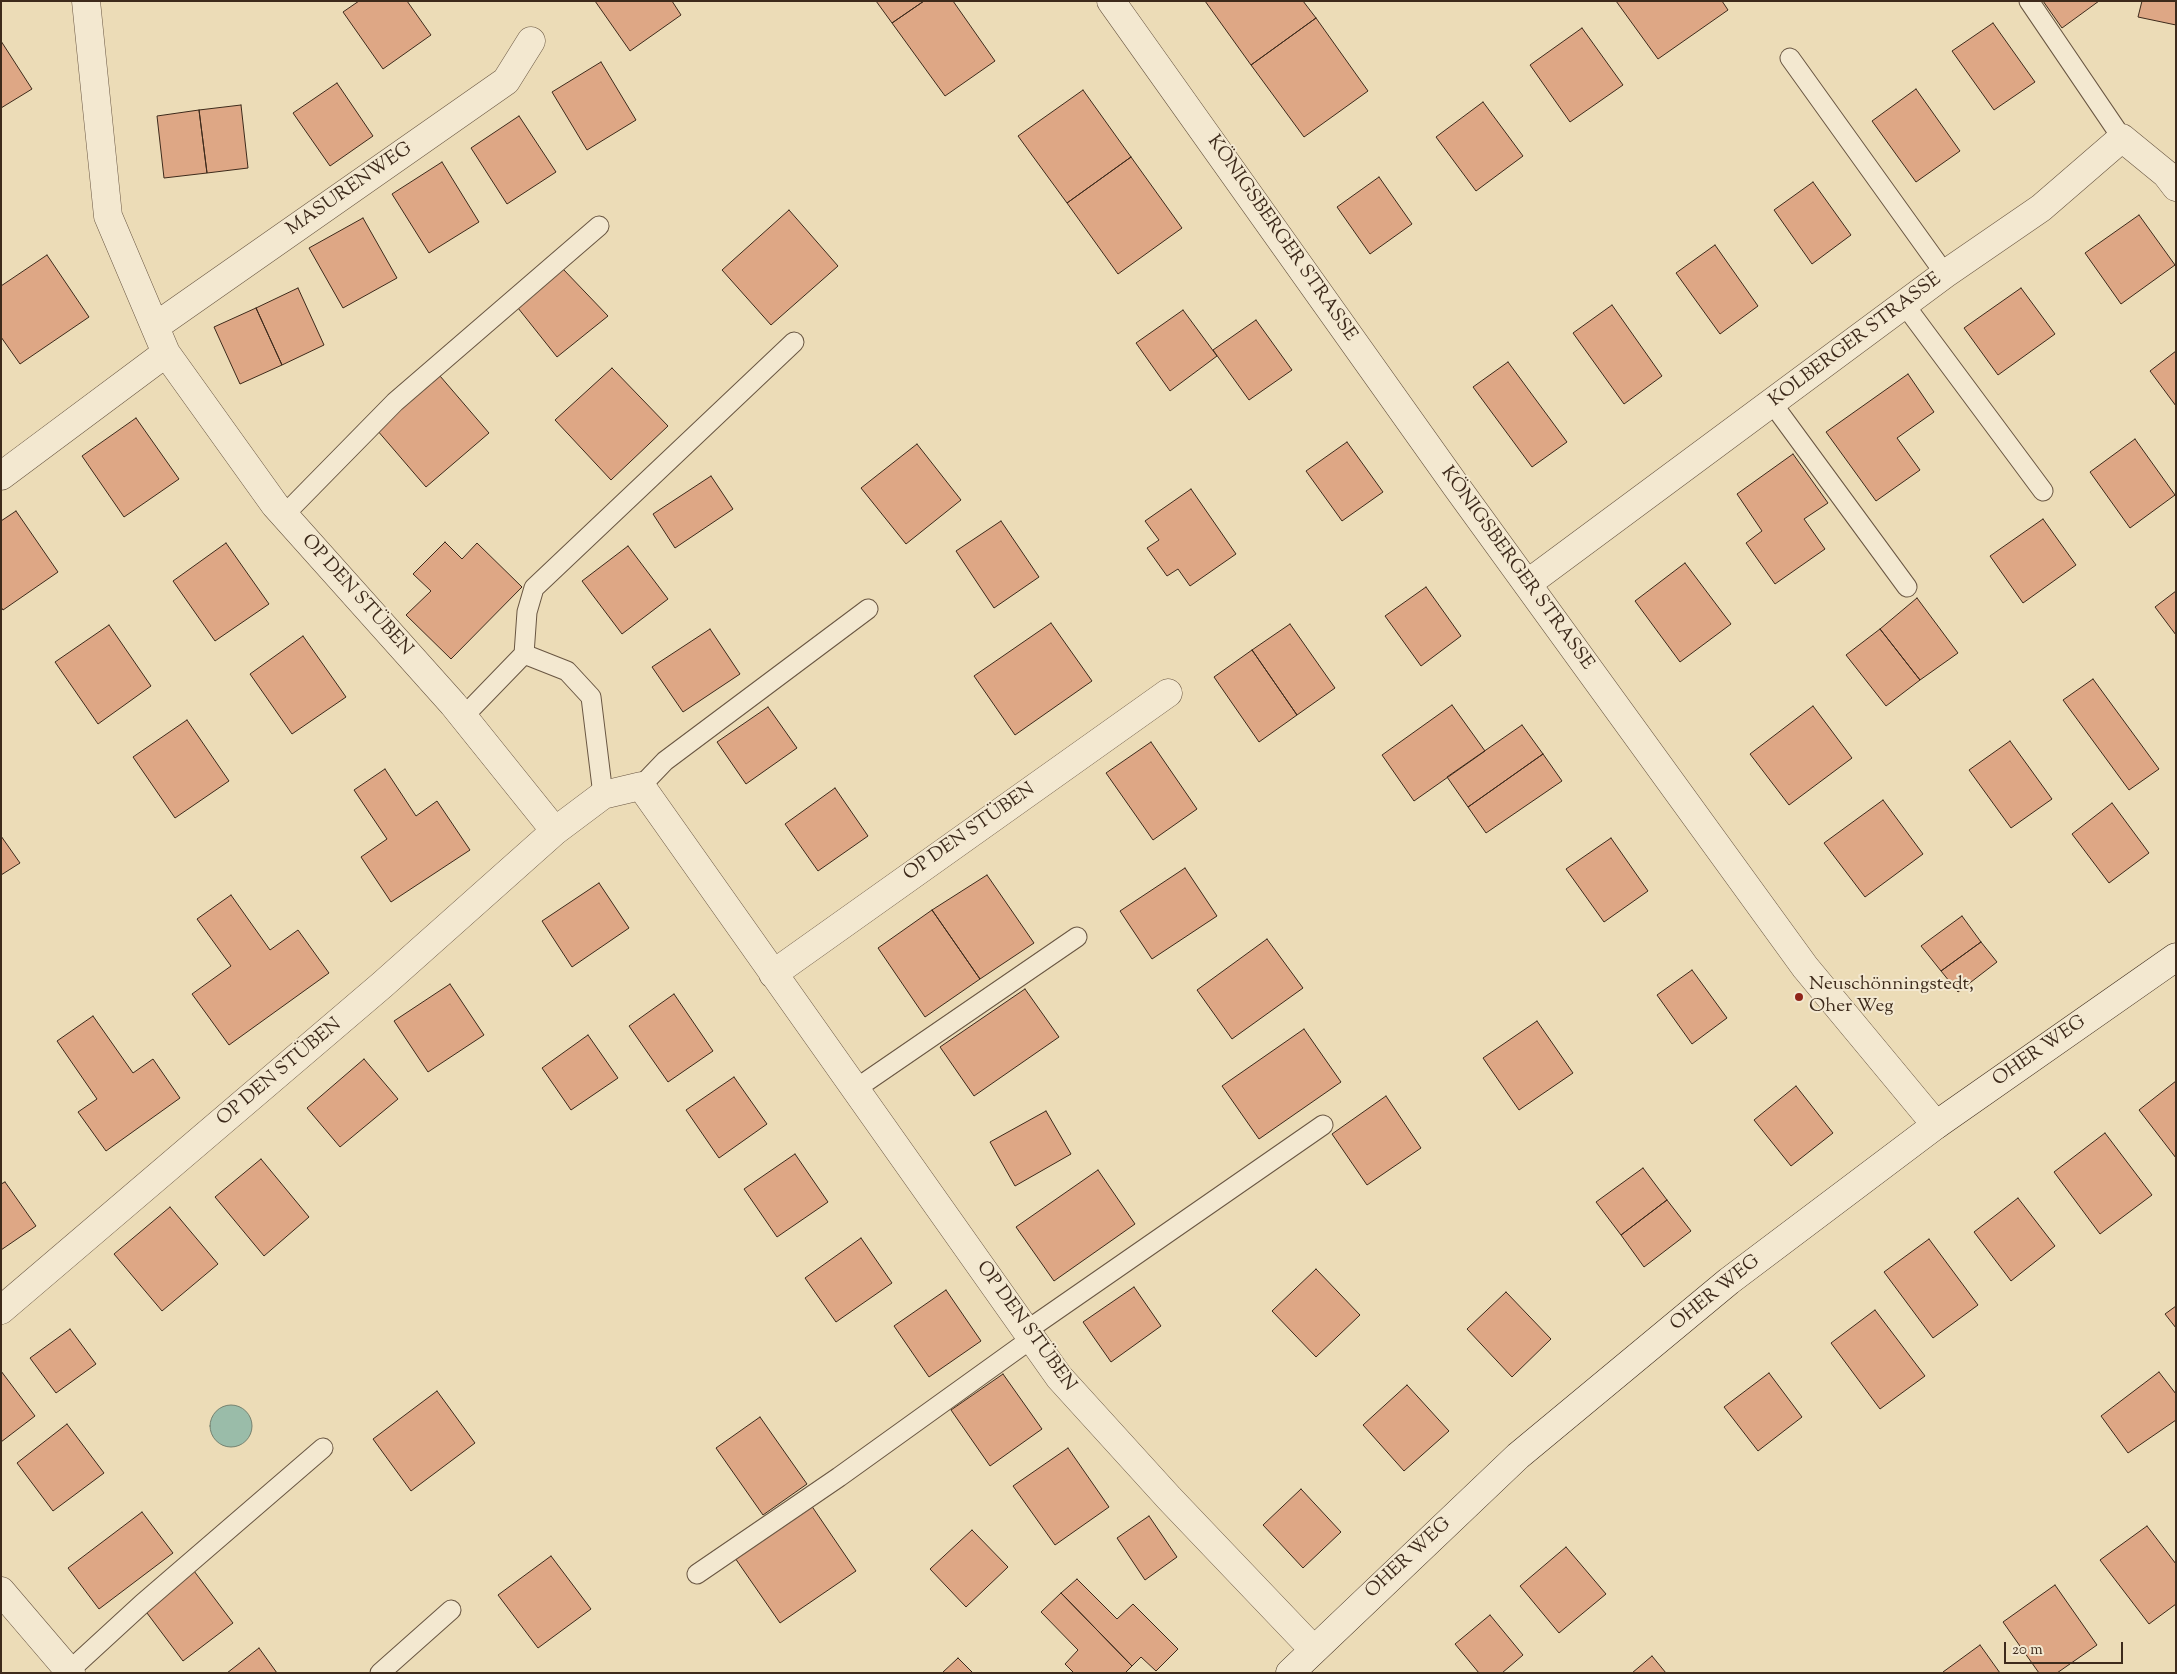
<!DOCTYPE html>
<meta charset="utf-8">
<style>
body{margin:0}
#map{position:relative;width:2177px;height:1674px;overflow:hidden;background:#ecdcb7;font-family:"Sorts Mill Goudy",serif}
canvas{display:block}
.frame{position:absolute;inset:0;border:2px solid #3d2a1b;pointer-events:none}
.scale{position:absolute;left:2004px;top:1642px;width:119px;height:22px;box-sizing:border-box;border:2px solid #3d2a1b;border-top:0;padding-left:6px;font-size:15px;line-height:18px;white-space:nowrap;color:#3d2a1b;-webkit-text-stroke:4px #f3e8d0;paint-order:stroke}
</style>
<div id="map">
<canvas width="2177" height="1674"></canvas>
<div class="frame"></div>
<div class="scale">20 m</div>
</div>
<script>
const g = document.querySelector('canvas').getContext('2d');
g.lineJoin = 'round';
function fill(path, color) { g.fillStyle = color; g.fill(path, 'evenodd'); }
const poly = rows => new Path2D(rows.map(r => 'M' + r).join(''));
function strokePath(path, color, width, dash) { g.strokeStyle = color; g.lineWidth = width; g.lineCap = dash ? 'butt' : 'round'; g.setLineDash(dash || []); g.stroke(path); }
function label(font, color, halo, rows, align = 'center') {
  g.font = font + ' "Sorts Mill Goudy",serif'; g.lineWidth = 4; g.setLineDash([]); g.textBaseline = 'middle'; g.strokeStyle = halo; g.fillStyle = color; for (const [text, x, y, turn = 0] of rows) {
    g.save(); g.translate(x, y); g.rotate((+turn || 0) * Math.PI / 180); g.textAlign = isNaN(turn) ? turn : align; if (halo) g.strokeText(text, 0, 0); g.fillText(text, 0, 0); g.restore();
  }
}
const water = poly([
 '210 1426a21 21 0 1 1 42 0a21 21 0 1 1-42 0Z'
]);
const building = poly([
 [359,1,407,1,431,35,383,69,343,12,359,1],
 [595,1,672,1,681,15,630,51,595,1],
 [876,1,924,1,892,23,876,1],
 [924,1,953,1,995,61,945,96,892,23,924,1],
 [1205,1,1303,1,1316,18,1251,65,1205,1],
 [1616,1,1722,1,1728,10,1658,59,1616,1],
 [2043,1,2099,1,2062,28,2043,1],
 [2142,1,2176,1,2176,25,2138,17,2142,1],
 [1316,18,1368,91,1304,137,1251,65,1316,18],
 [1993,23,2035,82,1994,110,1952,51,1993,23],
 [1582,28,1623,85,1570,122,1530,65,1582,28],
 [1,41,32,89,1,108,1,41],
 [601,62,636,120,587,150,552,92,601,62],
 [337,83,373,136,330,166,293,113,337,83],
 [1916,89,1960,151,1916,182,1872,121,1916,89],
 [1083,90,1131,157,1067,203,1018,136,1083,90],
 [1483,102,1523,156,1476,191,1436,137,1483,102],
 [241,105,248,168,207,173,199,110,241,105],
 [199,110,207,173,164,178,157,116,199,110],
 [519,116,556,172,507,204,471,148,519,116],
 [1131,157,1182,228,1118,274,1067,203,1131,157],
 [442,162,479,222,429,253,392,194,442,162],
 [1379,177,1412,224,1370,254,1337,207,1379,177],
 [1813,182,1851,235,1812,264,1774,210,1813,182],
 [789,210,838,266,771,325,722,270,789,210],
 [2139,215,2175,265,2121,304,2085,253,2139,215],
 [363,218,397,278,343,308,309,248,363,218],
 [1715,245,1758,306,1720,334,1676,273,1715,245],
 [47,255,89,317,20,364,1,337,1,286,47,255],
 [563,269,608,316,557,357,518,308,563,269],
 [298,288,324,345,282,365,256,308,298,288],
 [2021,288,2055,334,1998,375,1964,328,2021,288],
 [1612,305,1662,376,1624,404,1573,333,1612,305],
 [256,308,282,365,240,384,214,327,256,308],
 [1183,310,1217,356,1170,391,1136,343,1183,310],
 [1256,320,1292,370,1249,400,1213,350,1256,320],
 [2176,351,2176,406,2150,371,2176,351],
 [1508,362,1567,442,1532,467,1473,387,1508,362],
 [612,368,668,426,611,480,555,420,612,368],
 [1908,374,1934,412,1897,438,1920,470,1876,501,1826,432,1908,374],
 [440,376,489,433,426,487,377,430,440,376],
 [136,418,179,479,124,517,82,456,136,418],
 [2135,439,2175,495,2130,528,2090,472,2135,439],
 [1347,442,1383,492,1342,521,1306,471,1347,442],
 [917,444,961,500,906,544,861,488,917,444],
 [1793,454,1828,503,1804,519,1825,549,1775,584,1746,543,1762,531,1737,494,1793,454],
 [711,476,733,509,675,548,653,514,711,476],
 [1191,489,1236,554,1190,586,1178,569,1167,576,1147,548,1159,540,1145,521,1191,489],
 [16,511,58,572,3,610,1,607,1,521,16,511],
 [2043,519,2076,565,2023,603,1990,556,2043,519],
 [1001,521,1039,577,994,608,956,551,1001,521],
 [445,542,462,559,477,543,522,587,451,659,406,615,431,591,413,574,445,542],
 [226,543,269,604,215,641,173,581,226,543],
 [628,546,668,599,622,634,582,581,628,546],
 [1685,563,1731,624,1680,662,1635,601,1685,563],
 [1426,587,1461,636,1421,666,1385,616,1426,587],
 [2176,591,2176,635,2155,607,2176,591],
 [1917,598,1958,653,1920,680,1880,629,1917,598],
 [1051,623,1092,681,1015,735,974,676,1051,623],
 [1290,624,1335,688,1297,715,1252,650,1290,624],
 [109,625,151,686,98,724,55,662,109,625],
 [710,629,740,674,683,712,652,667,710,629],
 [1880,629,1920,680,1886,706,1846,655,1880,629],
 [303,636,346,697,292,734,250,674,303,636],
 [1252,650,1297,715,1259,742,1214,677,1252,650],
 [2093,679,2159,769,2129,790,2063,700,2093,679],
 [1452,705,1485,751,1414,801,1382,755,1452,705],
 [1813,706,1852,758,1789,805,1750,754,1813,706],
 [768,707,797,748,746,784,717,742,768,707],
 [187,720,229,781,175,818,133,757,187,720],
 [1522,725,1543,754,1468,807,1447,777,1522,725],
 [2010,741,2052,799,2011,828,1969,770,2010,741],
 [1151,742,1197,809,1153,840,1106,773,1151,742],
 [1543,754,1562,781,1486,833,1468,807,1543,754],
 [385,769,416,816,437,801,470,850,391,902,361,857,387,839,354,790,385,769],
 [835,788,868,836,818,871,785,824,835,788],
 [1883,800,1923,854,1865,897,1824,843,1883,800],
 [2112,803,2149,853,2109,883,2072,834,2112,803],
 [1,836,20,863,1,875,1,836],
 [1611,838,1648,891,1604,922,1566,869,1611,838],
 [1185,868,1217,916,1152,959,1120,911,1185,868],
 [987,875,1034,943,980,979,932,910,987,875],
 [599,883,629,928,572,967,542,921,599,883],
 [231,895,270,950,298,930,329,973,229,1045,192,994,231,966,197,919,231,895],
 [932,910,980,979,925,1017,878,948,932,910],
 [1962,916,1981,942,1941,971,1921,946,1962,916],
 [1267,939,1303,988,1232,1039,1197,990,1267,939],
 [1981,942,1997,962,1958,992,1941,971,1981,942],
 [1692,970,1727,1018,1692,1044,1657,995,1692,970],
 [450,984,484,1035,428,1072,394,1021,450,984],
 [1025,989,1059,1037,974,1096,940,1047,1025,989],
 [674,994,713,1051,668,1082,629,1026,674,994],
 [93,1016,133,1073,153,1059,180,1098,106,1151,78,1112,97,1099,57,1041,93,1016],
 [1537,1021,1573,1073,1519,1110,1483,1058,1537,1021],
 [1304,1029,1341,1082,1259,1139,1222,1086,1304,1029],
 [588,1035,618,1078,571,1110,542,1068,588,1035],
 [364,1059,398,1099,340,1147,307,1108,364,1059],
 [734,1077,767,1124,719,1158,686,1110,734,1077],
 [2176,1081,2176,1158,2139,1110,2176,1081],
 [1796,1086,1833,1133,1791,1166,1754,1120,1796,1086],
 [1386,1096,1421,1148,1367,1185,1332,1134,1386,1096],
 [1046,1111,1071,1154,1015,1186,990,1142,1046,1111],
 [2105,1133,2152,1195,2100,1234,2054,1172,2105,1133],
 [795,1154,828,1202,777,1237,744,1189,795,1154],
 [261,1159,309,1217,264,1256,215,1197,261,1159],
 [1643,1168,1667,1200,1621,1235,1596,1202,1643,1168],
 [1098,1170,1135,1224,1054,1281,1016,1227,1098,1170],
 [5,1182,36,1226,1,1250,1,1184,5,1182],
 [2018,1198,2055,1246,2011,1281,1974,1232,2018,1198],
 [1667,1200,1691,1231,1644,1267,1621,1235,1667,1200],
 [170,1207,218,1264,162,1311,114,1254,170,1207],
 [861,1238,892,1283,836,1322,805,1278,861,1238],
 [1929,1239,1978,1305,1933,1338,1884,1272,1929,1239],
 [1316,1269,1360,1315,1316,1357,1272,1311,1316,1269],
 [1134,1287,1161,1326,1111,1362,1083,1322,1134,1287],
 [946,1290,981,1341,929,1377,894,1326,946,1290],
 [1506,1292,1551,1339,1512,1377,1467,1329,1506,1292],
 [2176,1306,2176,1328,2165,1314,2176,1306],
 [1875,1310,1925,1376,1880,1409,1831,1343,1875,1310],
 [70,1329,96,1364,56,1393,30,1358,70,1329],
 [1,1371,35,1416,1,1442,1,1371],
 [2159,1372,2176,1394,2176,1420,2128,1453,2101,1416,2159,1372],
 [1769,1373,1802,1417,1758,1451,1724,1407,1769,1373],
 [1003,1374,1042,1429,990,1466,951,1410,1003,1374],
 [1407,1385,1449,1431,1404,1471,1363,1425,1407,1385],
 [437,1391,475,1443,411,1491,373,1439,437,1391],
 [760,1417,807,1484,763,1515,716,1448,760,1417],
 [67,1424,104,1473,53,1511,17,1463,67,1424],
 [1068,1448,1109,1507,1055,1545,1013,1486,1068,1448],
 [1301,1489,1341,1532,1303,1568,1263,1525,1301,1489],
 [811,1505,856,1571,780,1623,735,1558,811,1505],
 [142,1512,173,1553,99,1609,68,1568,142,1512],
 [1149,1516,1177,1557,1145,1580,1117,1538,1149,1516],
 [2147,1526,2176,1564,2176,1604,2149,1624,2100,1560,2147,1526],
 [972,1530,1008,1567,966,1607,930,1569,972,1530],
 [1566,1547,1606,1594,1559,1633,1520,1586,1566,1547],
 [551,1556,591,1609,538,1648,498,1595,551,1556],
 [194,1571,233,1623,183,1661,144,1609,194,1571],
 [1077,1579,1117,1619,1133,1604,1178,1649,1156,1671,1141,1657,1132,1666,1061,1593,1077,1579],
 [2055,1585,2097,1645,2057,1673,2039,1673,2003,1622,2055,1585],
 [1061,1593,1132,1666,1125,1673,1074,1673,1065,1664,1078,1650,1041,1612,1061,1593],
 [1490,1615,1523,1655,1502,1673,1479,1673,1455,1644,1490,1615],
 [1980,1645,2000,1673,1943,1673,1943,1672,1980,1645],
 [259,1648,277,1673,227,1673,259,1648],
 [1652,1656,1666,1673,1632,1673,1652,1656],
 [958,1658,973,1673,942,1673,958,1658]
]);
const lane = poly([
 [2029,1,2122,138],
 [1790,58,1945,274],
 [1904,304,2043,491],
 [1772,403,1907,587],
 [284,515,395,402,599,226],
 [524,654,527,612,534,588,794,342],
 [463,717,524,654,567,671,591,697,603,795],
 [641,786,665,761,868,609],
 [854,1090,1077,937],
 [1026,1331,1323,1125],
 [697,1574,839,1477,1031,1339],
 [69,1671,142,1604,323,1448],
 [380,1673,451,1610]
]);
const street = poly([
 [86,1,108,216,166,353,275,505,453,704,555,831],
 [1111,1,1456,486,1805,967,1936,1125],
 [156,326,506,81,531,41],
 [1,476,166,353],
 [1527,584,1945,274,2041,208,2122,138,2166,174,2176,187],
 [773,974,1168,693],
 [1,1310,382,985,555,831,603,795,641,786,1059,1377,1169,1498,1313,1649],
 [1,1591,71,1673]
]);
const secondary = poly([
 [1290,1673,1518,1456,1729,1281,1936,1125,2176,957]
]);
const markers = [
 [1799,997,5,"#8f2418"]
];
const streetNames = [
 ["MASURENWEG",350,190,-35],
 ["KÖNIGSBERGER STRASSE",1281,239,55],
 ["KOLBERGER STRASSE",1856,341,-37],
 ["KÖNIGSBERGER STRASSE",1516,569,54],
 ["OP DEN STÜBEN",356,596,48],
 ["OP DEN STÜBEN",970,833,-35],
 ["OHER WEG",2040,1052,-35],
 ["OP DEN STÜBEN",280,1073,-40],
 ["OHER WEG",1716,1294,-39],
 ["OP DEN STÜBEN",1025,1327,54],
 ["OHER WEG",1409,1559,-43]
];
const poiNames = [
 ["Neuschönningstedt,",1809,986],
 ["Oher Weg",1809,1008]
];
fill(water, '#9abca9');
strokePath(water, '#758270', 1);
fill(building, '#dea785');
strokePath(building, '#3d2a1b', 1);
strokePath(lane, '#695642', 21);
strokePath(street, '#695642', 29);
strokePath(secondary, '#3d2a1b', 29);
strokePath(lane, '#f3e8d0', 19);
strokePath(street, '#f3e8d0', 28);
strokePath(secondary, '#f3e8d0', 28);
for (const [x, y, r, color] of markers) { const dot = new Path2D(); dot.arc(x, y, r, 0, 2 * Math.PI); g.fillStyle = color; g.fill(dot); strokePath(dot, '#f3e8d0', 2); }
label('19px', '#3d2a1b', '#f3e8d0', streetNames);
label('19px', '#3d2a1b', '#f3e8d0', poiNames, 'left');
</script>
